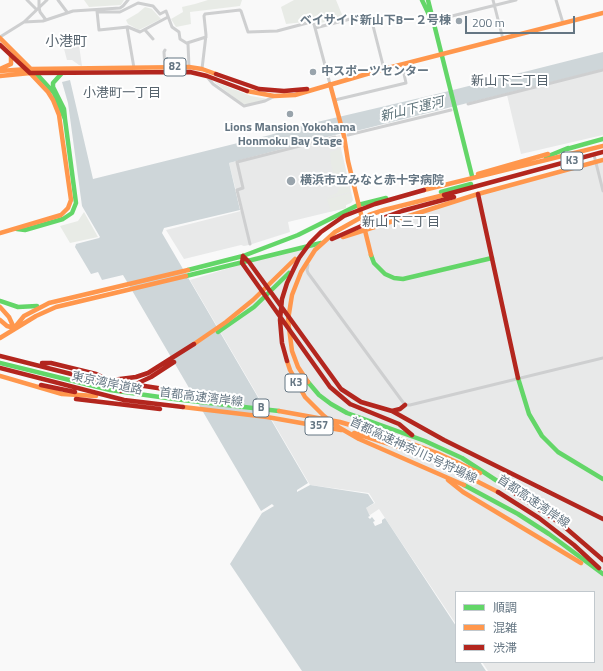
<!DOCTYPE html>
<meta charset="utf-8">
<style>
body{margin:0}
#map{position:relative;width:603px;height:671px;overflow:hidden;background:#f9f9f9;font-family:"Titillium Web","Noto Sans JP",sans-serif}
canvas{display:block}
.legend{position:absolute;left:455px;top:591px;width:140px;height:72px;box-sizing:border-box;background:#fff;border:1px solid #c1c8cd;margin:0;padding:5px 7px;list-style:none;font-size:12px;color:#657683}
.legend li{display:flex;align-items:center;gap:8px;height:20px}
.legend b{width:20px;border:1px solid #c1c8cd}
.scale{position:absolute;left:465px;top:16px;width:110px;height:18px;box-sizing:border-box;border:2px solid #657683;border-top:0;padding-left:5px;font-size:12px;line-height:14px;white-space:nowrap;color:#657683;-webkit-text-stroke:3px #fff;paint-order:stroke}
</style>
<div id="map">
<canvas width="603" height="671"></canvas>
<ul class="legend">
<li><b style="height:5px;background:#63d668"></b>順調</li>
<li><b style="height:5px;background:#ff974d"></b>混雑</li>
<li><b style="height:5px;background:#b3261e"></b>渋滞</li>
</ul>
<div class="scale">200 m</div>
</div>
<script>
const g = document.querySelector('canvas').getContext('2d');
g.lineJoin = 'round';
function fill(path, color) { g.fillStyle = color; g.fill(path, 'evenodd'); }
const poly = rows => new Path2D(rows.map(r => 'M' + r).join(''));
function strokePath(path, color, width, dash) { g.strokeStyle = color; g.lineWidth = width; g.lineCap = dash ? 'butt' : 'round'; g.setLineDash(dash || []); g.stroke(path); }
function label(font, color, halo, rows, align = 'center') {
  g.font = font + ' "Titillium Web","Noto Sans JP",sans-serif'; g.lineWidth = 4; g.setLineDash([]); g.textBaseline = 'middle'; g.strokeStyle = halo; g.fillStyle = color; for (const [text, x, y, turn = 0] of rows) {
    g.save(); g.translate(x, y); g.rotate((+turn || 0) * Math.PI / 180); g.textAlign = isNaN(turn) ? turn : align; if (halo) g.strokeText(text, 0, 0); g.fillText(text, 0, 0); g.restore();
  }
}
const built = poly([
 [79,45,82,66,79,65,72,60,67,60,64,49],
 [603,71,603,135,521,154,507,95],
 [340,135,340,144,353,200,351,203,346,205,346,208,288,222,290,232,249,245,244,246,241,245,184,259,166,230,241,211,229,163],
 [603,160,603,671,488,671,482,662,594,662,594,592,456,592,456,624,379,509,370,515,366,510,366,508,375,503,369,493,310,485,190,280,249,262]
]);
const green = poly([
 [84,0,124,0,121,5,89,7],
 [208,0,242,0,240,6,190,12,191,24,176,27,171,19,183,12,182,7,195,4],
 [294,0,336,0,343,17,317,24,313,21,286,24,281,7],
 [145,7,152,9,161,19,139,30,128,24,126,20,138,13],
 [213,81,251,96,268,99,246,105,241,103],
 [340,149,346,173,334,176,331,164,330,152],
 [346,176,350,192,326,198,337,193,339,189,338,180],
 [350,193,352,201,346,205,346,208,329,212,330,208,327,199],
 [84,212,98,237,70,243,60,226,78,221]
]);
const water = poly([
 [603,52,603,69,348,133,347,132,335,135,229,163,240,210,164,228,162,233,308,483,297,490,297,492,310,485,368,494,374,503,366,508,370,516,368,517,370,519,372,517,375,521,373,522,375,526,382,523,382,520,385,518,456,626,456,662,480,662,486,671,302,671,230,564,262,513,274,506,272,504,261,511,123,275,102,280,98,272,91,274,75,247,76,244,99,238,100,237,82,206,68,103,62,82,70,80,93,179,270,135,300,126,441,93]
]);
const street = poly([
 [27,0,36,9],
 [39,0,39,7,40,12,46,20],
 [58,0,67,12],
 [493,0,503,39],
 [556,0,563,23],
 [97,11,99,30,128,27,140,32,168,17],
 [97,12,120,12,138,3,153,6,160,14,166,11,172,27,179,32,180,39,188,44,189,67],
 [432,21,516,0],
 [24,22,47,0],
 [127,27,134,68],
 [315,28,370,14,384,69],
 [145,30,153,39],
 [0,37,24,22,43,21,73,11,120,8,123,6,128,0],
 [187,43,206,37],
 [165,50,164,52,165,68],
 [202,69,206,35,204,16,205,14,240,10,241,11,248,32,277,31,311,22,314,24,330,84],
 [208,78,213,84,244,106,265,101,273,97],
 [335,100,406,83,402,65],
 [468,104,603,70],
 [348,135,451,110],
 [594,155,603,191],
 [250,244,237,190,243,188,237,162,335,137],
 [308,265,307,270,308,273,405,405,410,405,603,358]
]);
const fast = poly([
 [422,0,432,21],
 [428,0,472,176],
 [62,73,53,83,53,87,64,109,65,119],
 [567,149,603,139],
 [546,157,568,148],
 [565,164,580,167],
 [441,192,471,184],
 [17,229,25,230,63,219,72,213,76,203,65,119,54,93,34,71],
 [371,255,374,263,385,274,394,278,403,279,492,258],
 [188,270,243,256,298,235,358,205,386,198],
 [186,276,321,243],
 [0,301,18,307,37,306],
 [218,332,254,307,289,273],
 [0,363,110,390,174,399,279,411],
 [518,378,529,414,542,436,558,452,603,479],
 [308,382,319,395,331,404,347,413,425,441,462,458,511,490],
 [464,485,518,514,549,534,603,574]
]);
const slow = poly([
 [0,38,31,69,189,67,202,69,216,74],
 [0,69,11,64,11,56],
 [0,71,28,69],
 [0,76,30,73,48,92,53,100,59,115,71,200,68,208,61,215,0,233],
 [330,84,344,136,348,161,371,255],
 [247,91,274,96,295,95,384,69,603,13],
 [478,174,548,154],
 [424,190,603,146],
 [343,237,478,194,603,160],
 [0,307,9,317,14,328],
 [0,320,7,326,14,328],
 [15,327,24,316,49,303,188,270],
 [0,338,36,316,56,307,186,276],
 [194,344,226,322,253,300,295,259],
 [287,361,290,370,305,397,324,416,340,428,359,439,464,485],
 [0,376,62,394,96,396],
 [308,382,298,367,292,351,288,320,292,295,301,272,315,250,335,232,360,218,384,210,444,195],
 [183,407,267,417,341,430],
 [279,411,340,422,402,440,437,453,480,473],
 [354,433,412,451,443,464,498,492],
 [448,480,463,492,581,563]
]);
const jam = poly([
 [0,45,30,73,190,72,207,76,247,91],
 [216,74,259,89,284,91,307,89],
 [478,194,518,378],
 [444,195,603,152],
 [332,239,366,224,402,211,454,197],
 [243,256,249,262,341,389,361,402,392,411,400,409,405,405],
 [243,256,242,263,330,387,350,404],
 [0,356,91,379,112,380,136,377,148,373,194,344],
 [287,361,282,343,280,320,282,299,287,283,299,258,310,243,321,232,344,216,375,204,424,190],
 [42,363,51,363,96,374,104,378],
 [0,368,124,400,183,407],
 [118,382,197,394,237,403],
 [41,385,75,392],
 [121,391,151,377,174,362],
 [76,399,160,409],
 [350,404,399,424,412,435],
 [392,411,444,440,603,519],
 [507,488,560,523,603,560],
 [498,492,539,518,574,545,599,568]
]);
const markers = [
 [459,21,4,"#99a4ac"],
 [313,72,4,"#99a4ac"],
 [290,114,4,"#99a4ac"],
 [291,181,5,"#99a4ac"]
];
const shields = [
 [175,67,22],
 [572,161,22],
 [296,383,22],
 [261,408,16],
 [319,426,28]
];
const shieldNames = [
 ["82",175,67],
 ["K3",572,161],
 ["K3",296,383],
 ["B",261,408],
 ["357",319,426]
];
const poiNames = [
 ["ベイサイド新山下Bー２号棟",451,21,"right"],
 ["中スポーツセンター",321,72],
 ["Lions Mansion Yokohama",290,128,"center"],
 ["Honmoku Bay Stage",290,142,"center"],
 ["横浜市立みなと赤十字病院",300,181]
];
const streetNames = [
 ["東京湾岸道路",107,384,12],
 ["首都高速湾岸線",201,398,7],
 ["首都高速神奈川3号狩場線",413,451,25],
 ["首都高速湾岸線",533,502,34]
];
const neighbourhoodNames = [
 ["新山下二丁目",510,82],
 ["小港町一丁目",122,94],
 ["新山下三丁目",401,223]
];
const waterNames = [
 ["新山下運河",412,110,-14]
];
const quarterNames = [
 ["小港町",66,43]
];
fill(built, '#e8e9e9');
fill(green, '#e8ebe6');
fill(water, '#ced6d9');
strokePath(street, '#cecfd0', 3);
strokePath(fast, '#63d668', 4.5);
strokePath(slow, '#ff974d', 4.5);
strokePath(jam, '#b3261e', 4.5);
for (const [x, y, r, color] of markers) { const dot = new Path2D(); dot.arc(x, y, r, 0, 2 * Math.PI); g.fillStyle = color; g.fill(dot); strokePath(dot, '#fff', 1.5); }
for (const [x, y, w] of shields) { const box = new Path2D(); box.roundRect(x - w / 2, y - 9, w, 18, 3); g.fillStyle = '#fff'; g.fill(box); strokePath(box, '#657683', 1); }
label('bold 11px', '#657683', null, shieldNames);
label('bold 12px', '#657683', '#fff', poiNames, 'left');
label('12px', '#657683', '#fff', streetNames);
label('13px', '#57646e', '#fff', neighbourhoodNames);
label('italic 13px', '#60757c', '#fff', waterNames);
label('14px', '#57646e', '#fff', quarterNames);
</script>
